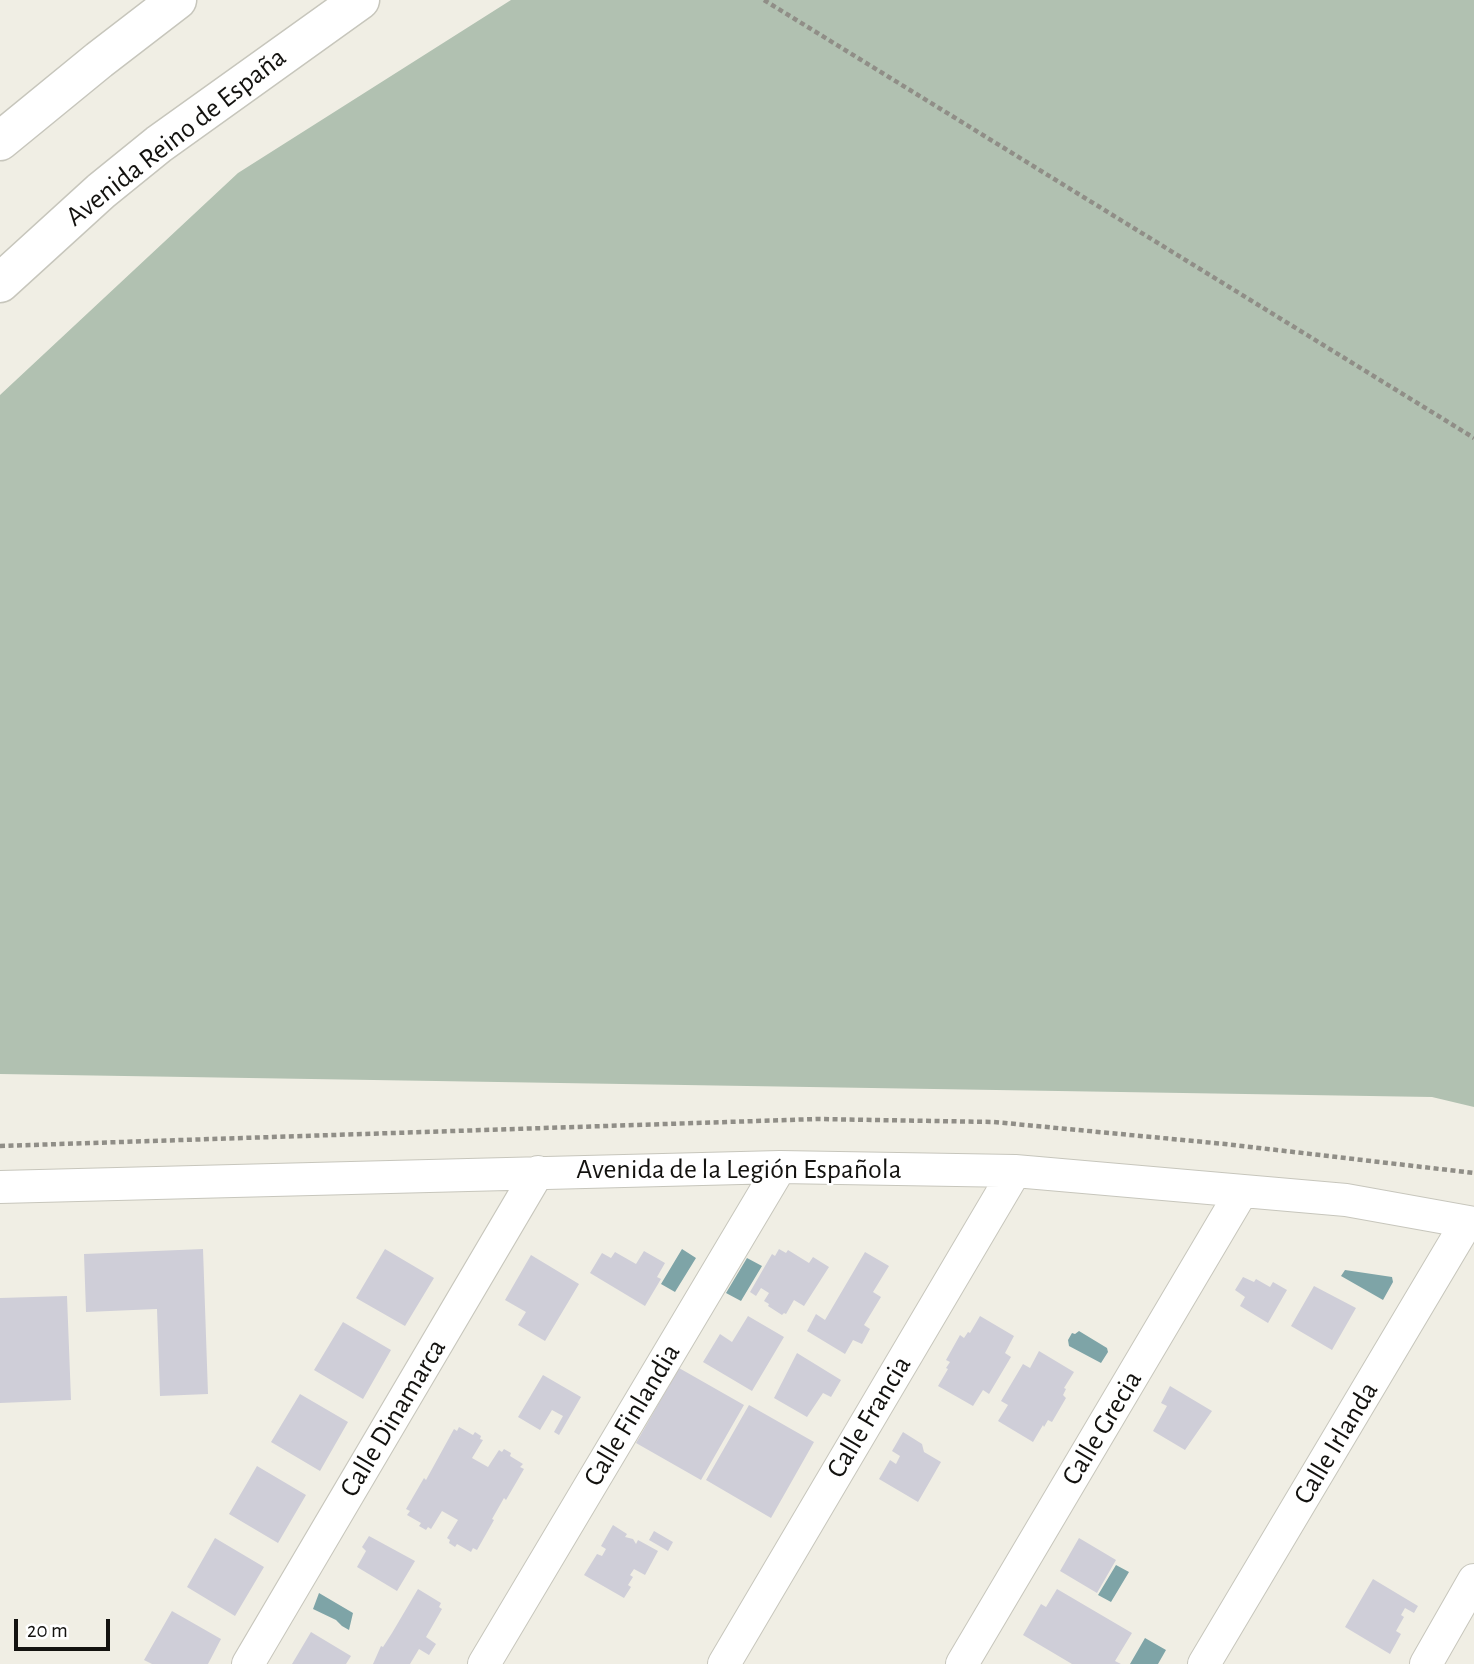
<!DOCTYPE html>
<meta charset="utf-8">
<style>
body{margin:0}
#map{position:relative;width:1474px;height:1664px;overflow:hidden;background:#f0eee4;font-family:"Alegreya Sans",sans-serif}
canvas{display:block}
.scale{position:absolute;left:14px;top:1619px;width:96px;height:32px;box-sizing:border-box;border:4px solid #13120f;border-top:0;padding-left:9px;font-size:21px;line-height:24px;white-space:nowrap;color:#13120f;-webkit-text-stroke:5px #fff;paint-order:stroke}
</style>
<div id="map">
<canvas width="1474" height="1664"></canvas>
<div class="scale">20 m</div>
</div>
<script>
const g = document.querySelector('canvas').getContext('2d');
g.lineJoin = 'round';
function fill(path, color) { g.fillStyle = color; g.fill(path, 'evenodd'); }
const poly = rows => new Path2D(rows.map(r => 'M' + r).join(''));
function strokePath(path, color, width, dash) { g.strokeStyle = color; g.lineWidth = width; g.lineCap = dash ? 'butt' : 'round'; g.setLineDash(dash || []); g.stroke(path); }
function label(font, color, halo, rows, align = 'center') {
  g.font = font + ' "Alegreya Sans",sans-serif'; g.lineWidth = 5; g.setLineDash([]); g.textBaseline = 'middle'; g.strokeStyle = halo; g.fillStyle = color; for (const [text, x, y, turn = 0] of rows) {
    g.save(); g.translate(x, y); g.rotate((+turn || 0) * Math.PI / 180); g.textAlign = isNaN(turn) ? turn : align; if (halo) g.strokeText(text, 0, 0); g.fillText(text, 0, 0); g.restore();
  }
}
const green = poly([
 [511,0,1474,0,1474,1107,1432,1097,0,1074,0,395,238,173]
]);
const water = poly([
 [682,1249,696,1258,675,1292,661,1284],
 [747,1258,762,1266,741,1301,726,1293],
 [1345,1270,1392,1277,1393,1282,1383,1300,1341,1276],
 [1079,1331,1107,1348,1108,1352,1101,1363,1069,1346,1068,1340,1072,1333,1075,1334],
 [1116,1565,1129,1572,1111,1602,1098,1595],
 [319,1593,353,1613,349,1630,342,1626,336,1620,313,1609],
 [1145,1638,1166,1650,1158,1664,1130,1664]
]);
const building = poly([
 [203,1249,208,1394,160,1396,157,1309,86,1312,84,1254],
 [385,1249,434,1278,405,1326,356,1298],
 [779,1249,786,1253,788,1250,809,1263,813,1257,829,1267,804,1306,794,1300,786,1314,784,1313,782,1315,768,1306,769,1304,764,1301,769,1293,761,1288,756,1296,750,1292,772,1254,775,1256],
 [644,1251,665,1263,657,1277,661,1279,645,1306,590,1273,602,1253,611,1258,615,1252,636,1264],
 [865,1252,889,1266,873,1292,881,1297,864,1325,870,1329,862,1344,853,1340,845,1354,807,1331,816,1314,825,1320],
 [531,1255,579,1284,545,1341,518,1325,526,1312,505,1300],
 [1243,1277,1254,1282,1256,1279,1270,1287,1273,1282,1287,1290,1268,1323,1240,1306,1245,1297,1235,1290],
 [1314,1286,1356,1308,1332,1350,1291,1326],
 [67,1296,71,1400,0,1403,0,1298],
 [748,1316,784,1337,752,1391,703,1362,720,1334,732,1342],
 [980,1316,1014,1336,1005,1353,1011,1357,989,1394,983,1390,973,1406,938,1386,948,1369,946,1368,950,1362,946,1360,960,1335,964,1338,968,1332,970,1333],
 [343,1322,391,1350,363,1399,314,1370],
 [1039,1351,1074,1372,1064,1388,1066,1389,1063,1395,1066,1398,1052,1422,1048,1420,1044,1427,1043,1425,1033,1442,998,1421,1008,1405,1001,1401,1023,1364,1030,1368],
 [797,1353,841,1380,831,1397,823,1393,807,1417,774,1398],
 [679,1368,744,1405,701,1480,636,1443],
 [543,1375,581,1397,559,1435,554,1432,563,1416,552,1410,540,1430,518,1417],
 [1170,1386,1212,1411,1185,1450,1153,1431,1167,1406,1161,1403],
 [300,1394,348,1422,320,1471,271,1442],
 [749,1405,814,1442,771,1518,706,1480],
 [459,1427,473,1435,475,1432,481,1436,480,1439,483,1440,472,1458,488,1467,499,1450,502,1452,504,1449,511,1453,510,1456,523,1464,520,1467,524,1469,506,1500,504,1498,492,1519,494,1520,477,1550,473,1548,471,1552,457,1544,455,1547,449,1543,450,1540,447,1538,458,1520,442,1511,431,1529,428,1527,426,1530,419,1526,421,1523,407,1515,410,1511,406,1509,424,1478,426,1480,454,1429,457,1431],
 [903,1432,922,1444,924,1452,941,1462,918,1502,879,1479,890,1460,896,1464,900,1456,892,1451],
 [257,1466,306,1495,278,1543,229,1514],
 [613,1525,627,1534,625,1537,633,1539,636,1544,638,1540,658,1551,645,1575,634,1569,630,1575,633,1577,628,1585,631,1587,624,1598,584,1575,597,1554,602,1556,606,1549,601,1546],
 [654,1531,673,1542,668,1551,649,1540],
 [369,1536,415,1561,397,1591,357,1567,366,1551,362,1547],
 [215,1538,264,1567,235,1616,187,1587],
 [1079,1538,1116,1560,1097,1593,1060,1571],
 [1373,1579,1418,1606,1414,1613,1405,1608,1401,1615,1404,1617,1396,1631,1401,1634,1390,1654,1345,1627],
 [418,1589,441,1603,439,1607,442,1609,426,1637,436,1644,429,1655,419,1649,410,1664,373,1664,381,1646,383,1647,392,1633],
 [1057,1589,1132,1633,1115,1661,1121,1664,1072,1664,1023,1635,1041,1604,1046,1607],
 [172,1611,221,1639,208,1664,152,1664,144,1660],
 [311,1632,351,1656,346,1664,292,1664]
]);
const path = poly([
 [764,0,1474,438],
 [0,1146,817,1119,994,1122,1225,1144,1474,1173]
]);
const street = poly([
 [0,1187,780,1167,1015,1171,1346,1200,1474,1223],
 [248,1664,538,1172],
 [484,1664,780,1167],
 [724,1664,1015,1171],
 [962,1664,1242,1191],
 [1204,1664,1467,1222],
 [1426,1664,1474,1580]
]);
const secondary = poly([
 [0,141,99,60,177,0],
 [0,283,101,191,159,144,360,0]
]);
const streetNames = [
 ["Avenida Reino de España",176,137,-38],
 ["Avenida de la Legión Española",739,1170],
 ["Calle Finlandia",632,1415,-59],
 ["Calle Francia",869,1417,-59],
 ["Calle Dinamarca",393,1418,-59],
 ["Calle Grecia",1102,1428,-59],
 ["Calle Irlanda",1336,1443,-59]
];
fill(green, '#b1c1b1');
fill(water, '#7ea4a7');
fill(building, '#cfced8');
strokePath(street, '#c7c6bc', 34);
strokePath(secondary, '#c7c6bc', 41);
strokePath(path, '#908e87', 4.5, [5, 3.5]);
strokePath(street, '#fff', 32);
strokePath(secondary, '#fff', 38);
label('28px', '#13120f', '#fff', streetNames);
</script>
